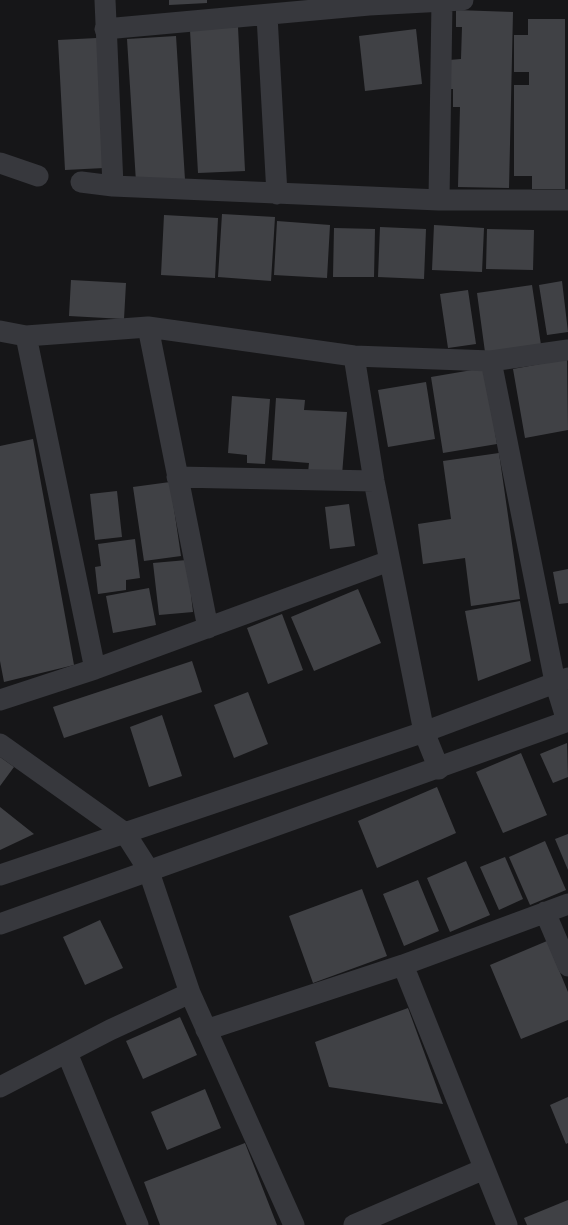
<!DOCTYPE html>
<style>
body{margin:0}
canvas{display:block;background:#161618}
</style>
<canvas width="568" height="1225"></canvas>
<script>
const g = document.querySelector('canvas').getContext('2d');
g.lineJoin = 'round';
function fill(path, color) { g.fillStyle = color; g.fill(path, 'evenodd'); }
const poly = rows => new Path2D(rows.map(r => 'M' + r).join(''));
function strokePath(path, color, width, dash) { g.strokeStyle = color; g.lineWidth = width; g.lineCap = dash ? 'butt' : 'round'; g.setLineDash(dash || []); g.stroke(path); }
const building = poly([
 [169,0,207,0,207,3,169,5],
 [456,10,513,12,509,188,458,187,460,107,453,107,453,89,448,89,449,60,461,59,462,27,456,27],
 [528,19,565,19,565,189,532,189,532,176,514,176,514,85,529,85,529,72,514,72,514,35,528,35],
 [238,27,245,171,198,173,190,30],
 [416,29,422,84,365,91,359,36],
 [176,36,185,180,136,182,127,39],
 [97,38,104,168,65,170,58,40],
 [222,214,275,217,271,281,218,277],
 [164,215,218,218,215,278,161,275],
 [277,221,330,225,327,278,274,275],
 [434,225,484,228,482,272,432,270],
 [380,227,426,229,424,279,378,277],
 [334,228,375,229,374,277,333,277],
 [487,229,534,230,533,270,486,269],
 [71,280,126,283,124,319,69,316],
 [562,281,568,332,547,335,539,285],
 [532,285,541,345,485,352,477,293],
 [468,290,476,344,448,348,440,294],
 [567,359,568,430,525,438,513,369],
 [484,368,497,444,443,453,431,377],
 [426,382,435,439,388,447,378,390],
 [232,396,270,399,265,464,247,463,247,455,228,453],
 [276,398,305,400,304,410,347,412,342,475,308,473,309,463,272,460],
 [33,439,74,665,4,682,0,661,0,446],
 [499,453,520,599,471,606,465,558,423,564,418,524,451,519,443,461],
 [170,482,181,556,144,561,133,487],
 [117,491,122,537,95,540,90,494],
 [349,504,355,546,330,549,325,507],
 [135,539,140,578,126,580,126,590,98,594,95,567,101,566,98,544],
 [187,560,193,612,159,615,153,563],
 [568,569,568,603,559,604,553,572],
 [149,588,156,625,113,633,106,596],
 [358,589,381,643,314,671,291,617],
 [520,601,531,661,478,681,465,611],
 [282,614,303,670,268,684,247,628],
 [192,661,202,692,64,738,53,707],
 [248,692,268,744,234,758,214,705],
 [162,715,182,776,149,787,130,727],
 [567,743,568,777,553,783,540,754],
 [521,753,547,815,503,833,476,772],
 [0,757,14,767,0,786],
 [437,787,456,833,377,868,358,821],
 [0,807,34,834,0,850],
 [568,834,568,870,555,839],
 [545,841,566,890,530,905,509,857],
 [505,857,523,899,499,910,480,867],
 [466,861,490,915,450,932,427,878],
 [418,880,439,931,404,946,383,894],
 [362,889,387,956,313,983,289,916],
 [100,920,123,968,85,985,63,937],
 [547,941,568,992,568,1020,521,1039,490,965],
 [408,1008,443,1104,329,1087,315,1042],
 [180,1017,197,1055,143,1079,126,1041],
 [205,1089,221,1128,167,1150,151,1112],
 [568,1097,568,1143,566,1144,550,1105],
 [245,1143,277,1225,160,1225,144,1182],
 [568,1200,568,1225,527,1225,524,1218]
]);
const minor = poly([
 [105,0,113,186],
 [267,16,277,194],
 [105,29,369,5,463,0],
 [0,163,38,176],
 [81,182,113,186,439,200,568,200],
 [439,200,442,1],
 [148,327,208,628],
 [0,331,26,336,148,327,354,356,491,361,568,350],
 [26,336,95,669],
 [354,356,374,481,424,732,439,769],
 [491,361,555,682,567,721],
 [177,477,374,481],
 [0,700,95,669,389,561],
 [0,744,125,833,148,869,190,993,294,1225],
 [0,875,424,732,568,678],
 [545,912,568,966],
 [0,924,568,721],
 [403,965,507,1225],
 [206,1030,403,965,568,904],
 [67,1053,138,1225],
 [0,1087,110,1030,190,993],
 [354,1225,484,1169]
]);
fill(building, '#404145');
strokePath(minor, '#37383d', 21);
</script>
